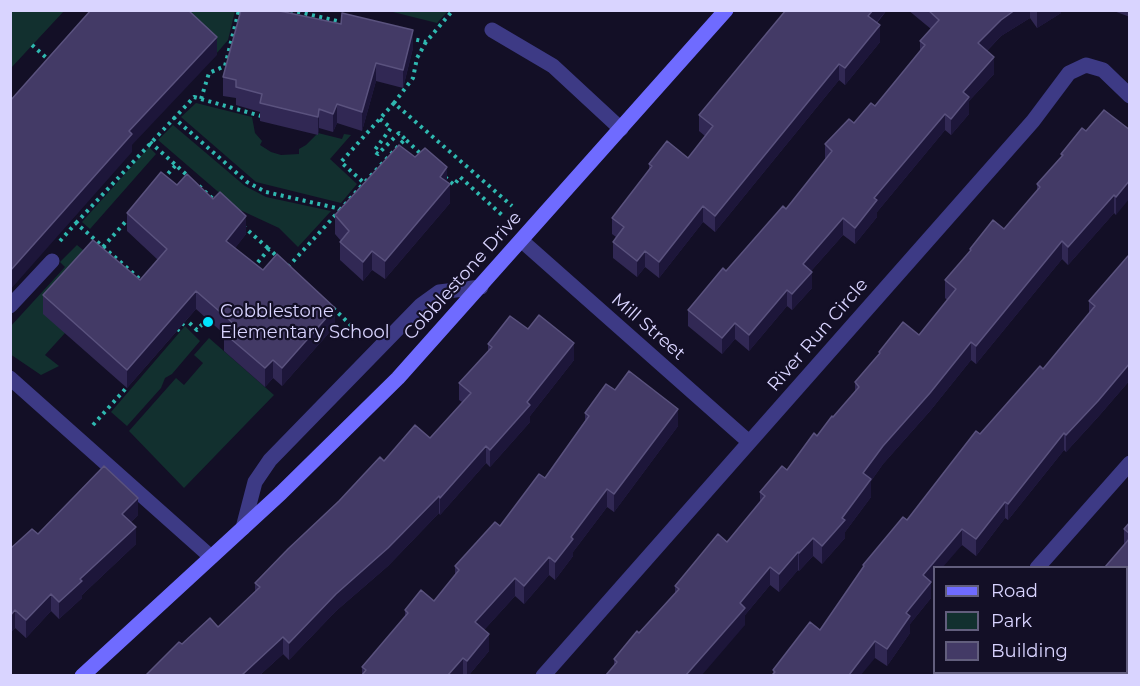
<!DOCTYPE html>
<style>
body{margin:0}
#map{position:relative;width:1140px;height:686px;overflow:hidden;background:#130f26;font-family:Montserrat,sans-serif}
canvas{display:block}
.frame{position:absolute;inset:0;border:12px solid #d9d4ff;pointer-events:none}
.legend{position:absolute;left:933px;top:566px;width:195px;height:108px;box-sizing:border-box;background:#130f26;border:2px solid #625e7d;margin:0;padding:8px 10px;list-style:none;font-size:18px;color:#d9d4ff}
.legend li{display:flex;align-items:center;gap:12px;height:30px}
.legend b{width:30px;border:2px solid #625e7d}
</style>
<div id="map">
<canvas width="1140" height="686"></canvas>
<div class="frame"></div>
<ul class="legend">
<li><b style="height:8px;background:#6f6bff"></b>Road</li>
<li><b style="height:16px;background:#12302f"></b>Park</li>
<li><b style="height:16px;background:#433a66"></b>Building</li>
</ul>
</div>
<script>
const g = document.querySelector('canvas').getContext('2d');
g.lineJoin = 'round';
function fill(path, color) { g.fillStyle = color; g.fill(path, 'evenodd'); }
const poly = rows => new Path2D(rows.map(r => 'M' + r).join(''));
function strokePath(path, color, width, dash) { g.strokeStyle = color; g.lineWidth = width; g.lineCap = dash ? 'butt' : 'round'; g.setLineDash(dash || []); g.stroke(path); }
function label(font, color, halo, rows, align = 'center') {
  g.font = font + ' Montserrat,sans-serif'; g.lineWidth = 4.5; g.setLineDash([]); g.textBaseline = 'middle'; g.strokeStyle = halo; g.fillStyle = color; for (const [text, x, y, turn = 0] of rows) {
    g.save(); g.translate(x, y); g.rotate((+turn || 0) * Math.PI / 180); g.textAlign = isNaN(turn) ? turn : align; if (halo) g.strokeText(text, 0, 0); g.fillText(text, 0, 0); g.restore();
  }
}
const green = poly([
 [11,10,64,11,11,68,10,11],
 [168,11,235,11,228,40,216,54],
 [389,11,448,11,437,23],
 [196,103,252,117,255,133,262,141,260,145,271,152,281,155,299,154,299,149,306,145,318,133,342,139,344,134,351,135,330,159,357,184,341,203,256,182,181,117],
 [173,125,245,186,266,197,331,211,298,247,279,228,238,209,158,140],
 [149,147,156,154,90,229,82,222],
 [77,245,93,258,65,333,45,355,59,366,41,375,10,354,10,327,65,267,60,262],
 [185,326,200,341,172,374,165,378,161,388,127,426,111,412],
 [209,338,274,395,184,488,129,431,176,378,184,385,203,363,194,355]
]);
const path = poly([
 [290,10,346,23],
 [409,38,426,42,453,10],
 [426,42,417,58,413,78,394,103,512,206],
 [32,45,50,61],
 [201,99,209,73,225,66,239,10],
 [394,103,341,162,364,183,405,139,422,155],
 [173,117,247,182,266,192,341,209,364,183],
 [380,119,391,128,374,151,378,154,399,133,405,139],
 [150,142,189,177],
 [445,177,454,185,460,177,503,216],
 [163,179,176,165],
 [199,186,215,201],
 [76,223,194,97,261,116],
 [243,226,269,249],
 [60,241,76,223,142,281],
 [103,247,128,219],
 [288,267,341,209],
 [253,268,269,249,279,258],
 [333,308,362,336],
 [184,318,197,330,210,316],
 [177,331,186,320],
 [93,425,128,386]
]);
const lane = poly([
 [492,30,553,66,621,129],
 [10,306,52,261],
 [10,378,211,557],
 [243,528,255,482,270,460,421,305,439,292,481,287]
]);
const street = poly([
 [522,241,749,442],
 [1037,568,1130,463],
 [543,676,1033,121,1069,73,1086,65,1103,70,1130,96],
 [942,676,944,672]
]);
const secondary = poly([
 [82,676,281,493,398,378,726,10]
]);
const wall = poly([
 [887,10,877,23,880,42,845,85,839,80,715,232,703,222,659,278,645,267,637,277,613,258,613,242,616,237,612,234,612,218,649,170,649,164,688,158,705,136,699,131,699,115],
 [908,10,1061,10,1061,13,1037,28,1030,18,1001,36,987,51,994,74,969,101,969,114,951,135,945,130,877,212,877,217,855,244,843,235,811,271,812,288,792,310,787,306,749,351,735,339,722,354,688,326,688,310,786,209,825,160,825,144,854,123,875,106,920,51,920,41,931,29],
 [1111,10,1130,10,1130,17],
 [413,48,403,88,376,81,362,131,337,123,333,132,319,128,318,135,260,121,260,112,236,105,236,98,223,96,223,77],
 [1130,130,1116,215,1114,213,1068,265,1062,259,976,364,971,360,930,411,883,464,871,481,871,497,845,532,845,538,822,564,813,556,799,571,798,570,779,592,770,585,745,615,745,625,614,666,614,659,675,593,675,586,727,542,760,502,760,492,787,470,855,392,855,382,879,354,879,352,919,335,947,300,945,298,945,280,970,252,970,249,1004,229,1037,191,1037,184,1061,157,1061,154,1086,131],
 [447,182,450,203,385,279,372,270,363,281,340,260,340,242,341,241,335,234,335,215],
 [177,185,246,234,235,248,335,326,282,386,273,378,265,387,224,351,224,334,196,309,127,388,43,314,43,295,140,280,158,260,127,231,127,213],
 [1130,257,1130,380,1098,417,1066,452,1064,450,1008,520,1005,518,976,556,962,545,934,567,934,578,931,582,931,598,910,624,910,633,887,666,875,658,773,675,773,670,820,630,863,568,863,565,907,520,980,434,1043,369,1089,313,1089,301],
 [528,329,574,360,530,416,530,422,490,467,486,463,440,515,439,513,388,566,336,611,289,660,283,654,260,675,146,675,182,644,218,627,255,592,255,583,384,461,430,438,462,402,459,400,459,383,488,351,488,344],
 [615,390,678,426,614,512,607,507,573,552,573,556,555,580,549,575,524,604,515,596,484,630,489,651,469,675,362,675,362,667,405,617,405,610,434,601,455,575,455,566,500,526,545,478,585,421,585,413],
 [138,515,131,522,136,544,82,595,82,598,59,619,51,611,26,638,15,628,10,633,10,549,38,534],
 [1130,522,1130,632,1124,545,1124,529]
]);
const shadedWall = poly([
 [873,10,887,10,868,32,868,16],
 [1015,10,1030,10,1030,18,1001,36,978,60,978,43,1001,20],
 [1039,10,1061,10,1061,13,1037,28,1037,12],
 [880,25,880,42,845,85,845,68],
 [413,30,413,48,403,88,403,70],
 [217,37,217,55,132,145,132,152,10,290,10,271,129,131],
 [994,57,994,74,969,101,969,114,951,135,951,119,963,92],
 [376,63,376,81,362,131,362,112],
 [839,64,839,80,715,232,715,216],
 [337,104,337,123,333,132,333,114],
 [319,109,319,128,318,135,318,117],
 [945,114,945,130,877,212,877,217,855,244,855,228,874,198],
 [447,167,447,185,450,184,450,203,385,279,385,261],
 [1130,180,1130,198,1116,215,1116,197],
 [1114,195,1114,213,1068,265,1068,247],
 [703,206,703,222,659,278,659,262],
 [246,216,246,234,226,260,226,241],
 [843,218,843,235,803,280,803,264],
 [1062,241,1062,259,976,364,976,346],
 [372,251,372,270,363,281,363,262],
 [645,251,645,267,637,277,637,261],
 [812,272,812,288,792,310,792,294],
 [787,290,787,306,749,351,749,335],
 [196,291,196,309,127,388,127,370],
 [335,308,335,326,282,386,282,368],
 [735,323,735,339,722,354,722,338],
 [971,342,971,360,930,411,883,464,871,481,871,497,845,532,845,538,822,564,822,546,842,518,863,473,883,446],
 [574,343,574,360,530,416,530,422,490,467,490,450],
 [273,360,273,378,265,387,265,368],
 [1130,363,1130,380,1098,417,1066,452,1066,435],
 [678,409,678,426,614,512,614,494],
 [1064,433,1064,450,1008,520,1008,504],
 [486,446,486,463,440,515,440,498],
 [607,489,607,507,573,552,573,556,555,580,555,562,571,537],
 [439,496,439,513,388,566,336,611,289,660,289,643,336,594],
 [138,498,138,515,122,531,122,514],
 [1005,502,1005,518,976,556,976,539],
 [136,527,136,544,82,595,82,598,59,619,59,602,80,579],
 [962,529,962,545,943,567,934,567,934,578,931,582,931,598,910,624,910,633,887,666,887,649,906,613,923,575],
 [813,538,813,556,799,571,799,553],
 [798,552,798,570,779,592,779,574],
 [549,557,549,575,524,604,524,586],
 [770,567,770,585,745,615,745,625,702,675,686,675,740,603],
 [515,578,515,596,475,640,475,622],
 [51,594,51,611,26,638,26,620],
 [15,610,15,628,10,633,10,616],
 [1130,614,1130,632,1126,636,1126,619],
 [489,634,489,651,469,675,467,675,467,661],
 [283,637,283,654,260,675,242,675],
 [875,641,875,658,861,675,849,675],
 [463,658,463,675,448,675],
 [1099,672,1111,672,1111,675,1097,675]
]);
const building = poly([
 [91,10,188,10,217,37,129,131,132,134,10,271,10,101,91,10],
 [241,10,275,10,341,24,342,13,413,30,403,70,376,63,362,112,337,104,333,114,319,109,318,117,260,103,262,94,236,87,236,80,223,77,241,10],
 [786,10,873,10,868,16,880,25,845,68,839,64,715,216,703,206,659,262,645,251,637,261,613,242,624,227,612,218,652,166,649,164,667,141,688,158,713,126,699,115,786,10],
 [928,10,1015,10,1001,20,978,43,994,57,963,92,969,97,951,119,945,114,874,198,877,200,855,228,843,218,803,264,812,272,792,294,787,290,749,335,735,323,722,338,688,310,723,268,726,271,783,206,786,209,832,151,825,144,849,119,854,123,871,103,875,106,925,45,920,41,939,20,928,10],
 [1104,110,1130,130,1130,180,1116,197,1114,195,1068,247,1062,241,976,346,971,342,930,393,883,446,863,473,871,479,842,518,845,520,822,546,813,538,799,553,798,552,779,574,770,567,740,603,745,608,686,675,606,675,617,662,614,659,637,631,639,633,679,589,675,586,718,534,727,542,765,496,760,492,782,466,787,470,814,433,817,436,832,416,833,417,859,387,855,382,880,353,879,352,903,322,919,335,956,289,945,280,971,250,970,249,993,220,1004,229,1040,187,1037,184,1063,155,1061,154,1082,128,1086,131,1104,110],
 [399,145,415,157,425,148,447,167,440,177,450,184,385,261,372,251,363,262,340,242,349,231,335,215,399,145],
 [161,172,177,185,187,174,213,199,220,192,246,216,226,241,263,270,277,254,335,308,282,368,273,360,265,368,224,333,234,324,196,291,127,370,43,295,93,240,140,280,167,249,127,213,161,172],
 [1128,256,1130,257,1130,363,1098,401,1066,435,1064,433,1008,504,1005,502,976,539,962,529,923,575,931,582,906,613,910,616,887,649,875,641,849,675,772,675,775,672,773,670,810,622,820,630,864,566,863,565,903,517,907,520,976,431,980,434,1040,366,1043,369,1095,306,1089,301,1128,256],
 [539,315,574,343,527,402,530,405,490,450,486,446,440,498,439,496,388,548,336,594,289,643,283,637,242,675,146,675,179,642,182,644,210,618,218,627,260,587,255,583,288,549,339,501,380,457,384,461,415,425,430,438,471,393,459,383,492,347,488,344,510,316,528,329,539,315],
 [629,371,678,409,614,494,607,489,571,537,573,539,555,562,549,557,524,586,515,578,475,622,489,634,467,661,463,658,448,675,362,675,366,670,362,667,408,613,405,610,421,590,434,601,459,570,455,566,495,522,500,526,539,474,545,478,589,416,585,413,606,384,615,390,629,371],
 [104,466,138,498,122,514,136,527,80,579,82,581,59,602,51,594,26,620,15,610,10,616,10,549,32,529,38,534,104,466],
 [1130,522,1130,534,1124,529,1130,522],
 [1130,538,1130,614,1126,619,1126,567,1105,567,1130,538],
 [1008,672,1099,672,1097,675,1006,675,1008,672]
]);
const markers = [
 [208,322,6,"#00e5ff"]
];
const streetNames = [
 ["Cobblestone Drive",463,276,-48],
 ["Mill Street",648,327,41],
 ["River Run Circle",818,335,-49]
];
const poiNames = [
 ["Cobblestone",220,312],
 ["Elementary School",220,333]
];
fill(green, '#12302f');
strokePath(path, '#2fb8b0', 4, [3, 4.5]);
strokePath(lane, '#3d3a85', 15);
strokePath(street, '#3d3a85', 15);
strokePath(secondary, '#6f6bff', 15);
fill(wall, '#312854');
fill(shadedWall, '#1d163a');
fill(building, '#433a66');
strokePath(building, '#5a527e', 1.5);
for (const [x, y, r, color] of markers) { const dot = new Path2D(); dot.arc(x, y, r, 0, 2 * Math.PI); g.fillStyle = color; g.fill(dot); strokePath(dot, '#130f26', 2); }
label('18px', '#d9d4ff', '#130f26', streetNames);
label('18px', '#d9d4ff', '#130f26', poiNames, 'left');
</script>
